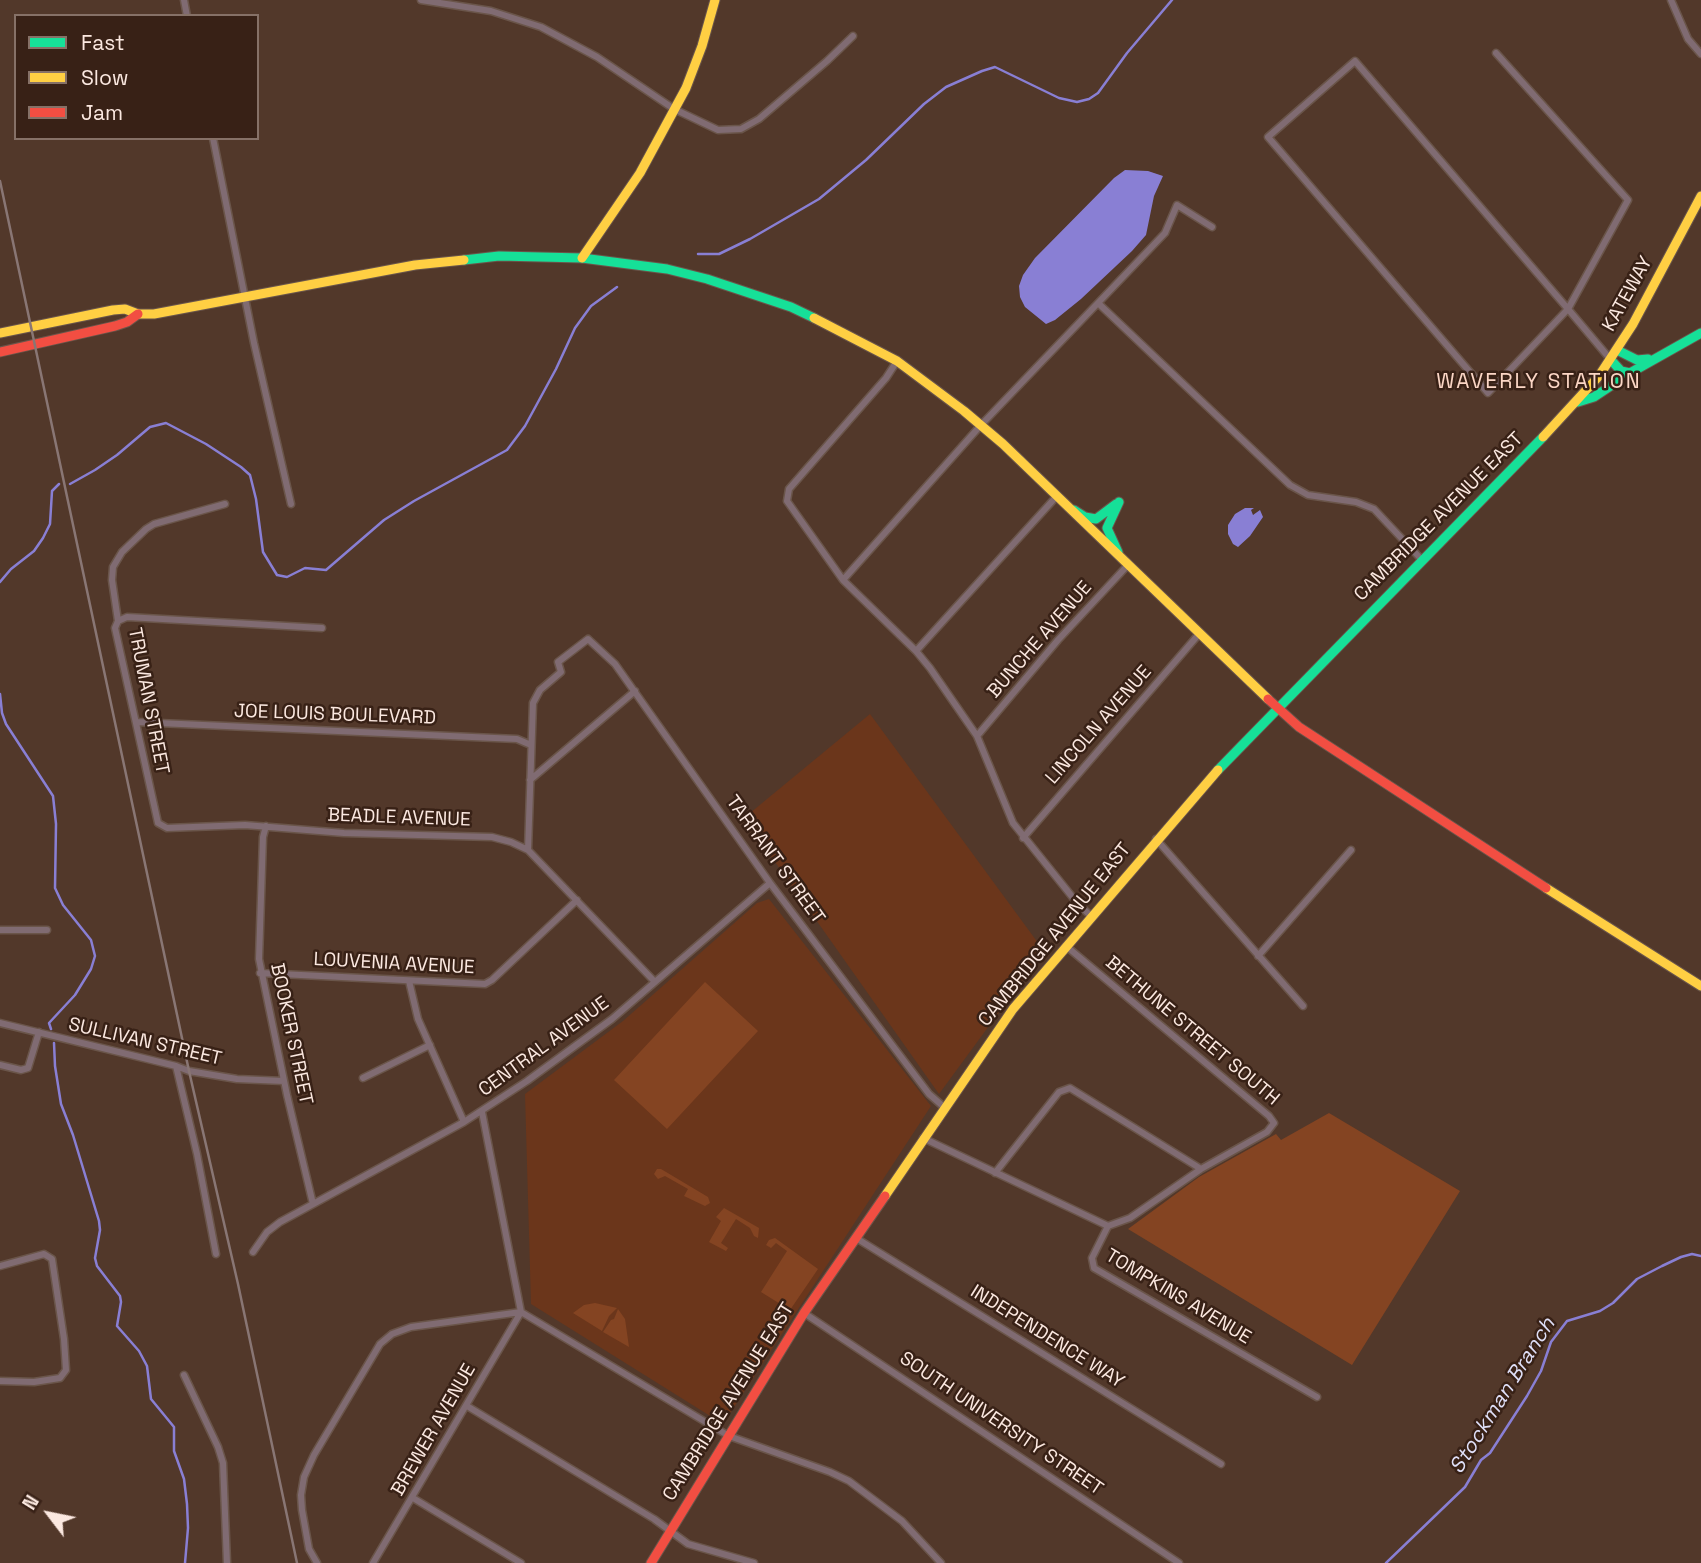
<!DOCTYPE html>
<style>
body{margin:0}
#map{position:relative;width:1701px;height:1563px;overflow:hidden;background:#52382a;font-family:"Space Grotesk",sans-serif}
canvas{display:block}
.legend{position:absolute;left:14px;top:14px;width:245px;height:126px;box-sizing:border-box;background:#382116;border:2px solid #867167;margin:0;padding:9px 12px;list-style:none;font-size:21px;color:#fbe8e0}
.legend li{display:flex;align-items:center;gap:14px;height:35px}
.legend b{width:35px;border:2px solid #867167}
.north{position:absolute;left:14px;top:1479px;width:70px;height:70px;-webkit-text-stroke:5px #382116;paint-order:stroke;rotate:302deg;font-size:19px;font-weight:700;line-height:28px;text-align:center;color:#fbe8e0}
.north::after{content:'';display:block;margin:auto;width:24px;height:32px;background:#fbe8e0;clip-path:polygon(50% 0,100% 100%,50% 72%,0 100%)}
</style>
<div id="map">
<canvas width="1701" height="1563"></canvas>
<ul class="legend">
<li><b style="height:9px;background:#16e098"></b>Fast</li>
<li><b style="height:9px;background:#ffcf43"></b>Slow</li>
<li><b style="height:9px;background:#f24e42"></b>Jam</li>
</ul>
<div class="north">N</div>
</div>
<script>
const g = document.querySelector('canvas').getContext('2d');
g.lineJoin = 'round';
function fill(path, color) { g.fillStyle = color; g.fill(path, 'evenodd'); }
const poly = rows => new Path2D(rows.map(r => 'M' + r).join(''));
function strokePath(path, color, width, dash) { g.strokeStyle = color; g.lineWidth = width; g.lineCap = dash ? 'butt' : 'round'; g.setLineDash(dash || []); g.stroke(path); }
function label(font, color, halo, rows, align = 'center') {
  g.font = font + ' "Space Grotesk",sans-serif'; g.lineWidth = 5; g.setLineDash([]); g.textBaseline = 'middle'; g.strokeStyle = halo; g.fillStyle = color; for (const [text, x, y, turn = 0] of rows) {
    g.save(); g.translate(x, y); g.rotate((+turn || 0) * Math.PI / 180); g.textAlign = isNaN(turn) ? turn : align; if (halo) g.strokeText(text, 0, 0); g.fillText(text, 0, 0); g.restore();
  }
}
const built = poly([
 [870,714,1044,951,939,1094,744,818],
 [769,899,931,1106,723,1424,531,1304,525,1094,623,1021,757,903]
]);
const green = poly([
 [705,982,758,1031,667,1129,614,1080],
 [1329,1113,1460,1191,1352,1365,1128,1229,1199,1177,1276,1134,1281,1140],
 [657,1169,661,1169,708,1197,710,1203,705,1206,684,1196,688,1189,665,1176,658,1179,654,1174],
 [724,1208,759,1228,758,1238,754,1236,750,1228,736,1219,721,1243,728,1248,726,1251,709,1242,721,1221,716,1217],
 [775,1238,818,1269,790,1310,761,1292,787,1251,776,1243,771,1248,766,1245,769,1240],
 [595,1303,617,1308,609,1316,602,1331,573,1313,584,1305],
 [618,1309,625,1319,629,1347,603,1332,611,1320,614,1319]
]);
const water = poly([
 [1125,170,1148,171,1163,176,1154,196,1146,235,1132,251,1081,299,1055,320,1046,324,1025,307,1020,297,1019,286,1023,275,1035,258,1114,178],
 [1245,508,1254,508,1251,510,1253,515,1260,510,1263,517,1250,536,1238,547,1233,544,1228,534,1228,525,1235,514]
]);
const stream = poly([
 [698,254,719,254,750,239,819,199,866,160,924,104,946,87,982,71,995,67,1059,98,1077,102,1089,99,1098,93,1127,53,1172,0],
 [70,484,95,470,117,455,150,427,166,423,206,444,241,467,250,475,256,499,263,552,277,575,287,577,305,568,326,570,384,520,414,501,507,450,525,426,556,369,575,328,591,306,617,287],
 [0,582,11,569,34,551,43,538,50,524,52,491,59,484],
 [0,694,2,713,6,724,53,796,56,824,55,888,63,905,91,940,95,956,91,969,75,995,49,1023,51,1029],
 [54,1043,55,1066,61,1104,73,1135,99,1221,100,1230,95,1258,97,1266,120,1296,121,1302,117,1326,139,1351,147,1366,151,1399,174,1427,174,1451,184,1479,187,1504,188,1528,185,1563],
 [1386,1563,1465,1487,1481,1460,1490,1453,1527,1396,1541,1371,1551,1342,1567,1321,1600,1311,1613,1303,1637,1279,1662,1266,1681,1257,1692,1254,1701,1256]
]);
const street = poly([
 [184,0,187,16],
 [421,0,491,11,541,27,597,57,674,109,718,130,741,129,759,119,827,61,853,36],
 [1671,0,1688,39,1701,54],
 [1496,53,1628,200,1568,309,1488,393,1268,137,1355,61,1568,309,1611,360],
 [213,138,254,343,291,504],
 [1098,303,1165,233,1177,205,1212,227],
 [897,361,886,378,789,489,787,501,843,580,916,651,930,668,977,736,1013,823,1078,904,1091,916],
 [225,504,154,524,146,529,122,552,113,567,112,580,118,621,115,628,158,823,167,828,245,825,344,833,492,837,511,842,528,850],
 [843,580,981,425,1098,303,1290,485,1308,495,1356,502,1374,509,1422,560],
 [118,621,127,617,322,628],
 [916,651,1056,497],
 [136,722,517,739,531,745],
 [977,736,1058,640,1127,566],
 [530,780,635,691],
 [266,826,263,837,259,959,287,1095,313,1204],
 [1023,838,1199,634],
 [1156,839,1303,1006],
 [0,930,47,930],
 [1066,946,1269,1116,1274,1123,1267,1132,1201,1169,1130,1218,1108,1226],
 [1258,956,1351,850],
 [260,973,485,984,492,980,577,900],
 [409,981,418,1019,464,1122],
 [655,982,528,850,533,703,540,690,561,672,558,662,588,639,615,664,770,883,929,1094,945,1108],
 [0,1023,176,1066,189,1071,237,1079,284,1081],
 [0,1065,21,1070,28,1068,39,1032],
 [176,1066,197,1154,216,1254],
 [363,1078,430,1045],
 [923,1138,1108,1226],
 [995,1173,1059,1092,1070,1088,1201,1169],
 [1108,1226,1092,1258,1094,1268,1317,1397],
 [856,1238,1221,1464],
 [253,1252,267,1232,280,1222,464,1122,527,1081,612,1019,770,883],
 [0,1266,44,1254,52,1259,64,1339,66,1370,60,1378,34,1382,0,1381],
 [804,1313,1179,1563],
 [184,1375,218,1447,223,1463,227,1563],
 [467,1406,654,1519,688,1544,754,1563],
 [413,1498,521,1563],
 [317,1563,309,1549,302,1510,301,1495,304,1477,314,1455,380,1344,392,1334,411,1327,521,1312,729,1436,830,1472,849,1481,902,1521,941,1563],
 [373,1563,521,1312,482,1112]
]);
const fast = poly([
 [464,260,499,256,582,258,667,269,707,279,791,307,814,318],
 [1617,350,1637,360,1648,359],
 [1611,360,1621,371,1630,373,1701,333],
 [1578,402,1594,397,1630,373],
 [1074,510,1085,517,1096,519,1116,504],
 [1118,552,1107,528,1119,502],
 [1218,770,1543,437]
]);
const slow = poly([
 [582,258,640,173,686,88,702,46,715,0],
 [814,318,897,361,964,411,1003,444,1268,699],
 [0,333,113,310,125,309,138,314,154,314,415,265,464,260],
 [1543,437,1599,376,1633,324,1701,196],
 [1546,888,1701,986],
 [885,1196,1013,1009,1218,770]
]);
const jam = poly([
 [0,352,115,326,127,322,138,314],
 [1268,699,1299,727,1546,888],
 [651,1563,804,1313,885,1196]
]);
const rail = poly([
 [0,181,189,1071,238,1284,297,1563]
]);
const streetNames = [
 ["KATEWAY",1628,294,-61],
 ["CAMBRIDGE AVENUE EAST",1439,517,-45],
 ["BUNCHE AVENUE",1040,640,-49],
 ["TRUMAN STREET",148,701,79],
 ["JOE LOUIS BOULEVARD",335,715,2],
 ["LINCOLN AVENUE",1099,725,-49],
 ["BEADLE AVENUE",399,818,2],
 ["TARRANT STREET",775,860,54],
 ["CAMBRIDGE AVENUE EAST",1055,935,-51],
 ["LOUVENIA AVENUE",394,964,3],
 ["BETHUNE STREET SOUTH",1192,1031,40],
 ["BOOKER STREET",291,1034,78],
 ["SULLIVAN STREET",145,1042,13],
 ["CENTRAL AVENUE",544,1047,-36],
 ["TOMPKINS AVENUE",1178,1297,31],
 ["INDEPENDENCE WAY",1047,1337,32],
 ["CAMBRIDGE AVENUE EAST",729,1402,-58],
 ["SOUTH UNIVERSITY STREET",1001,1424,34],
 ["BREWER AVENUE",434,1430,-60]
];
const neighbourhoodNames = [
 ["WAVERLY STATION",1539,382]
];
const waterNames = [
 ["Stockman Branch",1503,1396,-58]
];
fill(built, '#6b361b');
fill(green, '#844422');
fill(water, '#897fd4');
strokePath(stream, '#897fd4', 2.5);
strokePath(street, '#6a554a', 9);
strokePath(fast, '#6a554a', 11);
strokePath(slow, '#6a554a', 11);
strokePath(jam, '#6a554a', 11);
strokePath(street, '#806b72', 6);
strokePath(fast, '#16e098', 9);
strokePath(slow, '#ffcf43', 9);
strokePath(jam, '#f24e42', 9);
strokePath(rail, '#897674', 2.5);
label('19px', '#fbe8e0', '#382116', streetNames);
g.letterSpacing = '2px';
label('21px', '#fbd6c5', '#382116', neighbourhoodNames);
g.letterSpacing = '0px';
label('italic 21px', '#dfdff7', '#382116', waterNames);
</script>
